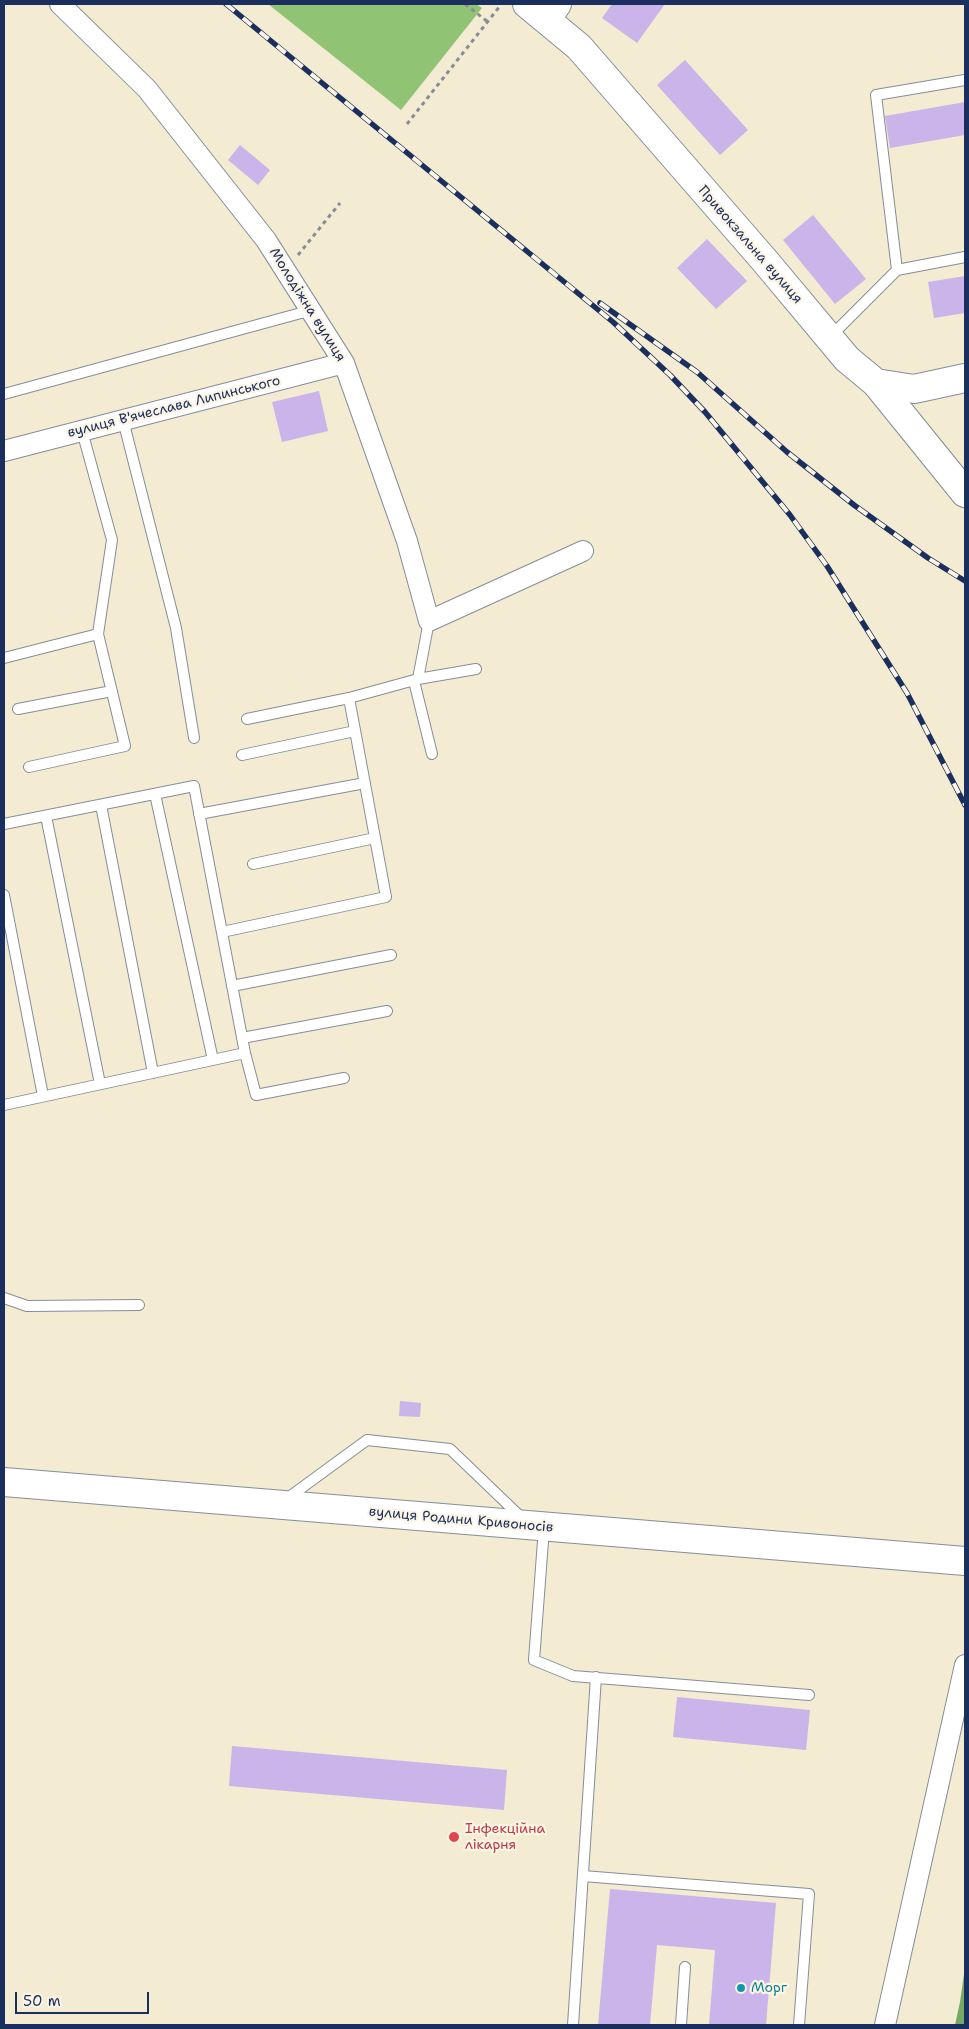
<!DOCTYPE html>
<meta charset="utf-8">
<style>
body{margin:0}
#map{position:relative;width:969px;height:2029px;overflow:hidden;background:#f3ebd2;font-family:"Shantell Sans",sans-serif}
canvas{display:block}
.frame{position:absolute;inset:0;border:5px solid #1b2f5e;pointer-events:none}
.scale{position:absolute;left:15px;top:1992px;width:134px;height:22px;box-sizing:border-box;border:2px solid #1b2f5e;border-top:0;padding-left:6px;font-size:15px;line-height:18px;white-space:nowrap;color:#1b2f5e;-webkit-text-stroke:4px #fcf5e5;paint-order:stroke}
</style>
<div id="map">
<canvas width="969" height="2029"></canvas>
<div class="frame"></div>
<div class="scale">50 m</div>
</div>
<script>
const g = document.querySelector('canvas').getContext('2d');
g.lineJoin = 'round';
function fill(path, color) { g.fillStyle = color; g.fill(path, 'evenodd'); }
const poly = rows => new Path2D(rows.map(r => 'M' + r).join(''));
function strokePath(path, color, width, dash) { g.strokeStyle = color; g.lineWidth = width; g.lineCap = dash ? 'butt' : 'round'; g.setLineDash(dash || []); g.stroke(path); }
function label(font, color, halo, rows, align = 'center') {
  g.font = font + ' "Shantell Sans",sans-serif'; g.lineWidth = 4.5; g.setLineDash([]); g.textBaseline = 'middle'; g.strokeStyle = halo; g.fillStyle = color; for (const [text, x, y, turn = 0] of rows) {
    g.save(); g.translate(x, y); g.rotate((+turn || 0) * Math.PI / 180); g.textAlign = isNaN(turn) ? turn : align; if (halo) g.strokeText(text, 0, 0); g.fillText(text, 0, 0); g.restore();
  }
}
const green = poly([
 [268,4,476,4,482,8,401,110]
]);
const forest = poly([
 [965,1967,965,2025,955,2025,960,2002]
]);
const building = poly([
 [612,4,665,4,637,43,602,18],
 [685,60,748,130,720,155,657,85],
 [965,102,965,135,890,148,885,116],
 [240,145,270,170,258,185,228,160],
 [813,215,866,279,835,304,783,240],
 [707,239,747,281,716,309,677,268],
 [965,276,965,313,934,318,928,282],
 [319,391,328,431,282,442,272,402],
 [400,1401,421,1403,420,1417,399,1416],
 [677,1697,810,1710,806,1750,673,1737],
 [232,1746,507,1770,504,1810,229,1786],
 [610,1889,776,1903,766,2025,709,2025,715,1950,657,1945,650,2025,598,2025]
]);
const path = poly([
 [465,4,488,22],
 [407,124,500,6],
 [298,255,340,203]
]);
const lane = poly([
 [897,270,876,95,965,80],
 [830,337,897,270,965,257],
 [4,394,312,310],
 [123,420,176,628,194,738],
 [4,658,98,634],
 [418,679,429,621],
 [414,681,432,754],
 [18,709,112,691],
 [247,719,349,698],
 [242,755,355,731],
 [29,767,125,746,98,634,112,540,82,431],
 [155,794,213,1060],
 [101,805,153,1073],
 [199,814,365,783],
 [46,816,100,1084],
 [4,824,194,786,245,1053,256,1095,344,1078],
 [253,864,375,838],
 [4,895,43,1096],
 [222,932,386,897,349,698,418,679,476,669],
 [232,986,391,955],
 [242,1038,387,1011],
 [4,1105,245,1053],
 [4,1298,27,1306,139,1305],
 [285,1500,367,1440,450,1449,524,1520],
 [544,1528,534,1660,573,1676,809,1695],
 [583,1876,809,1894,799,2025],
 [573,2025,596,1677],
 [681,2025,685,1967]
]);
const street = poly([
 [60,4,147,89,266,240,344,363,407,541,429,621,583,551],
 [4,451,344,363],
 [885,2025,965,1665]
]);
const secondary = poly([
 [547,19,557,4],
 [876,383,965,493],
 [4,1482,965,1561]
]);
const primary = poly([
 [527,4,579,47,765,261,847,359,876,383,914,389,965,378]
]);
const rail = poly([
 [226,4,613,322,670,375,705,412,790,515,827,566,907,693,965,805],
 [600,303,697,372,787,452,854,505,928,558,965,581]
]);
const markers = [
 [454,1837,6,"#e0444e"],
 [741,1988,5,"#0f9aa8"]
];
const streetNames = [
 ["Привокзальна вулиця",750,245,49],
 ["Молодіжна вулиця",307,305,58],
 ["вулиця В'ячеслава Липинського",174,407,-14],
 ["вулиця Родини Кривоносів",461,1520,5]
];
const healthNames = [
 ["Інфекційна",465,1829],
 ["лікарня",465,1845]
];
const cultureNames = [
 ["Морг",751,1988]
];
fill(green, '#90c374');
fill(forest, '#74a966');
fill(building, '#cab4e9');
strokePath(lane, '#878d98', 12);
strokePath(street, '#878d98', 22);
strokePath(secondary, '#878d98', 30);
strokePath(primary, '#878d98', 30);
strokePath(path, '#878d98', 3, [4, 4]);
strokePath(lane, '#fff', 10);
strokePath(street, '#fff', 20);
strokePath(secondary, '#fff', 28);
strokePath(primary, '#fff', 28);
strokePath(rail, '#1b2f5e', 5.5);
strokePath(rail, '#fcf5e5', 4, [11]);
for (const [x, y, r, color] of markers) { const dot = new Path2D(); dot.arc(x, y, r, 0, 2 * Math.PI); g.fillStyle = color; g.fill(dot); strokePath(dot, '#fcf5e5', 2); }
label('14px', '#1b2f5e', '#fcf5e5', streetNames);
label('14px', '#be3a42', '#fcf5e5', healthNames, 'left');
label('14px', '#0d838f', '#fcf5e5', cultureNames, 'left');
</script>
